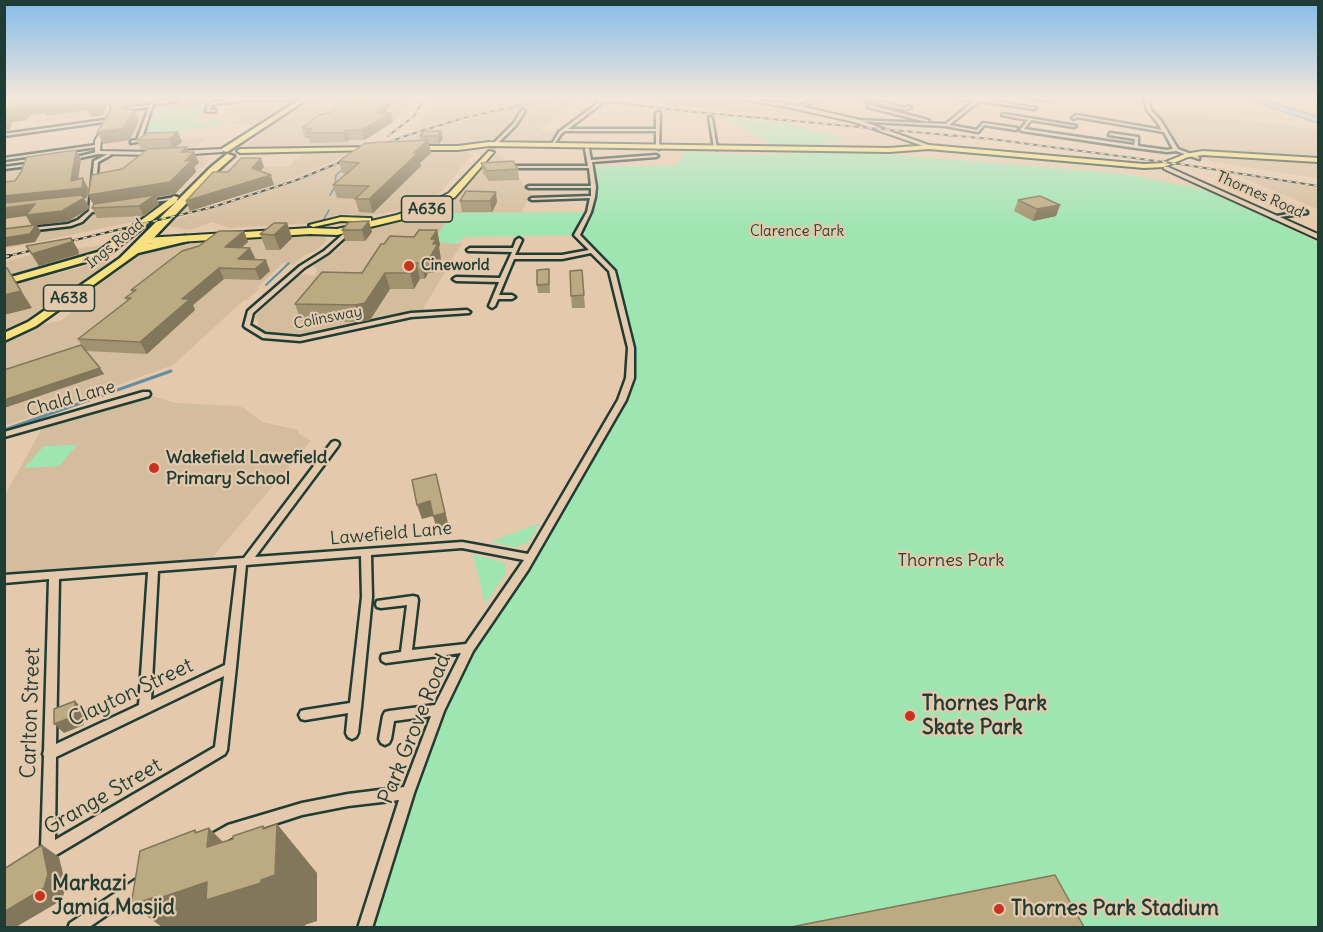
<!DOCTYPE html>
<style>
body{margin:0}
#map{position:relative;width:1323px;height:932px;overflow:hidden;background:#e5c9ac;font-family:Delius,sans-serif}
canvas{display:block}
.frame{position:absolute;inset:0;border:6px solid #1f3d34;pointer-events:none}
</style>
<div id="map">
<canvas width="1323" height="932"></canvas>
<div class="frame"></div>
</div>
<script>
const g = document.querySelector('canvas').getContext('2d');
g.lineJoin = 'round';
function fill(path, color) { g.fillStyle = color; g.fill(path, 'evenodd'); }
const poly = rows => new Path2D(rows.map(r => 'M' + r).join(''));
function strokePath(path, color, width, dash) { g.strokeStyle = color; g.lineWidth = width; g.lineCap = dash ? 'butt' : 'round'; g.setLineDash(dash || []); g.stroke(path); }
function label(font, color, halo, rows, align = 'center') {
  g.font = font + ' Delius,sans-serif'; g.lineWidth = 4.5; g.setLineDash([]); g.textBaseline = 'middle'; g.strokeStyle = halo; g.fillStyle = color; for (const [text, x, y, turn = 0] of rows) {
    g.save(); g.translate(x, y); g.rotate((+turn || 0) * Math.PI / 180); g.textAlign = isNaN(turn) ? turn : align; if (halo) g.strokeText(text, 0, 0); g.fillText(text, 0, 0); g.restore();
  }
}
const built = poly([
 [5,98,107,98,107,109,115,108,114,114,35,123,36,119,82,112,33,118,32,120,15,122,8,132,5,132],
 [124,98,178,98,178,100,207,98,206,104,155,109,142,142,206,138,189,152,109,152,106,147,105,141,120,104,116,99],
 [315,98,411,98,411,104,392,123,367,140,342,148,308,147,251,150,247,146,262,131],
 [433,98,560,98,579,100,539,130,558,132,552,143,378,147,488,113,422,130,413,129,431,108],
 [622,98,745,99,768,101,848,120,714,110],
 [242,104,291,104,253,128,249,124,231,124,244,116,226,117],
 [1201,114,1318,130,1318,160,1225,153,1187,155,1179,152,1155,115],
 [371,150,463,150,472,155,440,193,404,209,381,214,359,217,352,214,336,215,311,223,230,228,212,222,190,230,168,226,171,221,266,192],
 [357,151,282,183,180,214,221,168,289,166,304,152],
 [185,154,205,157,208,161,146,219,5,249,4,169,99,156],
 [501,154,533,197,528,198,521,214,453,213,456,244,462,243,422,311,305,336,287,337,271,335,256,326,259,324,255,316,261,307,297,276,306,274,314,276,317,270,313,266,341,247,347,237,366,228,416,217,448,203,441,202,486,156],
 [1242,156,1318,162,1318,178,1212,162,1205,157],
 [1230,173,1318,188,1318,209,1291,198],
 [309,233,325,236,326,241,316,251,305,255,293,265,283,263,257,288,260,288,247,300,244,300,173,365,5,426,5,343,41,325,61,320,72,313,63,310,64,307,119,270,141,252,171,243],
 [112,244,70,261,5,280,5,262,34,254],
 [100,262,109,263,83,283,5,334,5,287],
 [146,394,176,403,237,406,244,408,262,422,298,430,299,434,311,441,206,565,5,579,5,495,46,421]
]);
const green = poly([
 [203,104,198,122,222,120,218,126,182,130,176,140,142,142,155,109],
 [724,117,788,123,847,140,825,141,841,147,777,147],
 [685,151,747,155,794,154,800,152,861,152,1126,174,1206,190,1318,242,1318,927,365,928,408,793,469,648,525,567,622,400,631,348,612,271,577,235,465,237,456,244,433,241,453,213,589,212,593,197,591,166,677,166],
 [946,151,1016,155,1151,169,1125,169,947,153],
 [77,445,59,466,24,468,44,446],
 [540,523,529,542,515,547,490,542],
 [473,554,505,563,506,573,485,604]
]);
const water = poly([
 [1243,98,1260,98,1318,117,1318,123,1243,98]
]);
const streamFar2 = poly([
 [330,195,335,187,336,175,343,169],
 [324,219,329,210]
]);
const streamFar1 = poly([
 [266,285,289,263]
]);
const stream = poly([
 [4,430,171,371]
]);
const street = poly([
 [246,98,295,99,297,100,246,100,216,104,211,106,210,110,215,110,215,112,206,111,208,104,214,102,246,98],
 [820,98,825,98,798,108,795,107,820,98],
 [858,98,864,98,905,108,909,106,911,107,905,110,858,98],
 [954,98,975,101,979,98,983,98,981,99,1036,108,1034,109,979,101,949,125,977,130,983,123,1017,128,1016,130,984,125,978,132,945,126,854,121,856,120,946,124,973,102,954,98],
 [1026,98,1038,98,1053,100,1051,101,1026,98],
 [1144,98,1148,98,1151,110,1161,121,1178,149,1199,157,1199,159,1176,151,1167,152,1136,148,1022,131,1020,130,1028,120,1002,115,1004,114,1076,126,1074,127,1031,120,1024,129,1134,145,1135,139,1109,135,1110,133,1138,137,1138,146,1167,150,1173,149,1164,132,1077,117,1074,119,1072,118,1076,115,1162,130,1157,122,1147,110,1144,98],
 [178,99,177,101,153,104,141,141,131,143,131,141,137,140,149,107,121,110,120,108,150,105,152,102,178,99],
 [598,103,601,104,568,129,656,129,656,113,658,112,660,113,659,149,656,148,656,131,565,131,561,134,553,146,551,146,559,132,598,103],
 [869,105,928,120,929,121,927,122,868,107,869,105],
 [522,110,525,111,516,125,495,146,493,146,493,144,514,123,522,110],
 [709,117,712,118,717,149,714,148,709,117],
 [112,119,111,121,4,136,4,134,112,119],
 [96,145,97,147,4,160,4,158,96,145],
 [587,148,589,149,591,160,656,155,658,156,656,157,592,162,596,187,595,197,591,212,580,235,615,271,634,348,634,378,626,400,528,570,473,651,444,711,414,793,372,928,358,928,399,800,348,806,302,815,231,838,210,850,205,848,203,843,205,838,228,825,302,803,348,794,404,787,431,716,394,721,391,739,389,743,385,745,381,743,379,739,383,716,385,712,389,711,435,705,461,653,386,663,382,661,381,658,382,655,401,652,407,605,381,608,377,607,376,604,377,601,413,596,417,597,418,600,412,650,466,644,524,560,462,548,371,555,372,597,361,707,358,733,356,737,352,739,348,737,346,733,348,713,305,720,301,719,299,715,301,711,305,710,350,703,362,597,361,556,246,565,236,667,227,750,225,754,46,861,41,863,36,861,34,856,36,851,41,848,44,756,43,754,44,751,49,579,4,583,4,575,244,558,332,442,335,441,338,442,339,444,338,446,255,557,462,542,528,554,618,400,626,378,628,348,609,271,591,253,562,259,514,259,499,295,512,295,515,297,512,299,498,299,495,306,492,308,489,306,499,282,456,281,453,279,456,277,500,278,512,252,468,251,467,250,470,248,513,248,516,240,519,238,522,240,515,255,562,255,589,250,574,235,587,212,590,198,532,200,530,199,532,198,591,196,591,188,529,188,527,187,529,186,591,186,589,168,512,168,510,167,512,166,588,166,585,149,587,148],
 [237,565,225,665,151,700,158,571,237,565],
 [148,572,139,705,56,744,59,579,148,572],
 [224,676,215,747,55,840,56,757,224,676],
 [97,152,98,154,70,160,68,159,97,152],
 [108,154,111,155,98,162,94,209,105,208,107,208,107,210,92,212,82,222,71,226,28,231,28,229,30,228,68,224,78,220,89,211,94,161,108,154],
 [34,163,36,165,4,169,4,167,34,163],
 [176,197,178,197,178,199,147,203,145,202,176,197],
 [1305,211,1307,212,1307,213,1273,218,1271,217,1305,211],
 [350,228,353,230,352,231,328,253,304,268,253,313,250,325,265,334,300,337,411,313,467,310,470,312,469,313,411,317,300,341,263,338,245,327,244,326,248,311,300,266,324,251,350,228],
 [143,392,149,392,150,394,149,396,4,437,4,432,143,392],
 [144,874,149,876,151,881,149,886,88,928,68,928,70,923,144,874]
]);
const secondary = poly([
 [109,98,113,98,118,110,101,141,100,151,155,152,157,155,95,154,95,141,112,110,109,98],
 [734,98,787,103,856,119,937,148,932,149,854,122,787,107,734,98],
 [221,149,223,152,178,155,175,153,178,151,221,149],
 [1164,167,1168,167,1318,234,1318,239,1164,169,1164,167]
]);
const primary = poly([
 [489,142,889,148,929,145,1144,164,1163,163,1185,154,1203,151,1318,158,1318,162,1203,155,1188,157,1164,167,1144,168,929,149,889,152,489,146,458,150,413,150,410,148,413,146,458,146,489,142],
 [373,147,375,150,240,153,237,151,240,149,373,147],
 [489,151,494,152,455,197,432,209,403,219,337,235,310,234,145,244,141,241,145,238,310,228,337,229,367,222,341,221,313,227,309,225,341,217,368,218,371,218,371,221,397,215,426,205,449,193,489,151]
]);
const highway = poly([
 [302,98,309,98,227,152,220,150,302,98],
 [227,154,234,156,216,172,148,244,185,236,190,239,188,241,138,253,36,326,4,341,4,333,28,322,120,258,210,168,227,154],
 [174,196,177,197,177,201,106,256,4,285,4,279,98,252,174,196]
]);
const railFar1 = poly([
 [572,98,695,112,991,139,1186,165,1318,186],
 [388,136,414,116,425,98],
 [4,257,213,207,294,181,402,137,467,117,554,98]
]);
const rail = poly([
 [4,257,9,256]
]);
const wall = poly([
 [347,98,397,98,385,113,393,122,364,140,349,140,346,142,310,143,309,138,305,138,302,128,331,112],
 [669,98,707,98,695,106,669,103],
 [441,131,443,139,439,144,429,144,431,153,420,163,421,166,373,213,359,212,355,199,337,198,333,185,346,174,342,173,339,161,421,141,420,136],
 [178,132,182,142,175,147,189,152,194,152,199,163,194,167,196,172,175,194,156,197,159,204,144,216,97,218,92,208,94,205,88,195,147,150,141,150,137,140],
 [481,163,518,169,519,180,489,181,483,173],
 [466,191,497,202,492,212,462,212,460,201],
 [1018,200,1060,205,1056,216,1033,221,1014,211],
 [349,222,372,232,365,241,345,241,342,230],
 [287,223,292,238,280,250,266,250,260,234],
 [437,230,440,245,439,247,441,260,434,273,428,273,425,279,420,279,414,289,390,289,370,320,360,322,301,321,295,304,362,273,384,244],
 [244,231,248,242,242,247,250,248,255,258,254,259,270,271,260,280,224,279,193,305,195,310,147,354,86,351,104,374,4,408,4,370,82,346,78,339,127,301,125,298,132,293,131,290],
 [71,238,78,250,79,254,39,266,26,246],
 [549,269,550,293,538,293,537,285],
 [582,270,585,308,572,308,571,296]
]);
const shadedWall = poly([
 [79,98,104,98,107,105,104,115,91,117,88,110,46,116,45,113,31,115,26,120,12,122,10,130,4,131,5,109,24,102],
 [136,98,149,98,140,99,137,104,131,105,133,111,134,109,139,121,130,140,103,144,97,132,123,110,128,101],
 [388,98,397,98,378,120,391,113,393,122,364,140,362,130,375,113],
 [697,98,707,98,695,106,695,99],
 [346,130,349,140,346,142,343,133],
 [441,131,443,139,439,144,438,136],
 [178,132,182,142,173,149,169,139],
 [428,140,431,153,420,163,421,166,373,213,369,199,414,153],
 [187,147,190,156,194,152,199,163,194,167,196,172,175,194,156,197,159,204,144,216,139,206,95,207,88,195,181,152],
 [76,150,81,159,77,189,83,178,88,188,87,198,84,198,90,208,67,222,37,225,41,232,35,242,4,247,4,238,32,226,26,216,4,219,4,208,84,198,4,207,4,196,71,181],
 [261,158,264,167,256,177,252,168],
 [271,175,274,185,190,211,186,201],
 [496,192,497,202,492,212,490,201],
 [1060,205,1056,216,1033,221,1037,209],
 [369,221,372,232,365,241,362,230],
 [287,223,292,238,280,250,274,235],
 [437,230,440,245,439,247,441,260,434,273,430,257,431,239],
 [244,231,248,242,230,258,225,247],
 [71,238,78,250,79,254,39,266,32,254],
 [250,248,255,258,243,269,238,259],
 [425,257,428,273,425,279,421,263],
 [266,260,270,271,260,280,255,269],
 [416,263,420,279,414,289,410,273],
 [7,268,32,308,4,315,4,295],
 [219,268,224,279,193,305,195,310,147,354,140,342,182,299],
 [385,273,390,289,370,320,360,322,355,305],
 [100,368,104,374,4,408,4,400],
 [436,474,449,527,437,530,433,516,422,519,417,505],
 [75,701,84,710,84,725,64,733,54,724],
 [277,824,317,873,317,921,305,925,305,927,162,927,131,905,207,847,195,833,195,830,208,843,209,828,261,880,263,826,276,841],
 [42,845,59,857,66,886,62,900,16,927,4,927,4,912]
]);
const building = poly([
 [4,98,79,98,39,103,39,100,24,102,18,107,4,109,4,98],
 [86,98,99,98,98,102,84,103,86,98],
 [127,98,136,98,135,100,128,101,129,100,126,100,127,98],
 [347,98,388,98,375,113,391,113,362,130,346,130,343,133,307,133,312,129,302,128,319,115,331,112,347,98],
 [129,100,123,110,134,109,124,128,97,132,117,101,129,100],
 [424,131,441,131,438,136,420,136,424,131],
 [178,132,169,139,137,140,148,133,178,132],
 [428,140,414,153,418,153,369,199,355,199,369,186,333,185,359,163,339,161,365,143,428,140],
 [187,147,181,152,194,152,185,161,192,160,170,182,88,195,92,175,122,169,148,149,187,147],
 [76,150,71,181,83,178,82,188,4,196,4,182,15,181,21,172,27,157,76,150],
 [241,158,261,158,252,168,271,175,186,201,213,172,228,172,241,158],
 [513,161,518,169,487,171,481,163,513,161],
 [466,191,496,192,490,201,460,201,466,191],
 [81,195,84,198,62,211,26,215,35,204,4,208,4,203,81,195],
 [155,195,139,206,92,208,94,204,155,195],
 [1040,196,1060,205,1037,209,1018,200,1040,196],
 [369,221,362,230,342,230,349,222,369,221],
 [274,223,287,223,274,235,260,234,274,223],
 [36,225,30,234,4,238,4,229,36,225],
 [419,230,437,230,431,239,436,239,433,244,438,244,430,257,425,257,421,263,416,263,410,273,385,273,365,303,355,305,295,304,322,272,362,273,381,244,384,244,390,236,414,237,419,230],
 [219,231,244,231,225,247,250,248,238,259,266,260,255,269,219,268,182,299,190,299,140,342,78,339,131,298,125,298,136,290,131,290,182,251,199,246,219,231],
 [71,238,72,242,32,254,26,246,71,238],
 [7,268,21,291,4,295,4,269,7,268],
 [549,269,549,284,537,285,537,270,549,269],
 [582,270,584,295,571,296,570,271,582,270],
 [81,345,100,368,4,400,4,370,81,345],
 [436,474,445,513,433,516,430,501,417,505,412,480,436,474],
 [75,701,75,716,54,724,54,709,75,701],
 [277,824,275,875,261,880,261,883,206,900,207,882,154,900,155,897,131,905,140,851,195,830,195,833,209,828,207,847,233,839,233,836,263,826,263,829,277,824],
 [42,845,48,874,44,888,4,912,4,881,5,880,4,869,42,845],
 [1055,875,1084,927,791,927,1055,875]
]);
const markers = [
 [409,266,6,"#c8321e"],
 [154,468,6,"#c8321e"],
 [910,716,6,"#c8321e"],
 [40,896,6,"#c8321e"],
 [999,909,6,"#c8321e"]
];
const farStreetnames = [
 ["Thornes Road",1260,195,24],
 ["Ings Road",115,244,-39],
 ["Colinsway",328,318,-11]
];
const farParknames = [
 ["Clarence Park",797,232]
];
const farPoinames = [
 ["Cineworld",421,266]
];
const shields = [
 [427,209,51],
 [69,298,51]
];
const shieldNames = [
 ["A636",427,209],
 ["A638",69,298]
];
const streetNames = [
 ["Chald Lane",71,399,-16],
 ["Lawefield Lane",391,534,-5]
];
const poiNames = [
 ["Wakefield Lawefield",166,458],
 ["Primary School",166,479]
];
const parkNames = [
 ["Thornes Park",951,561]
];
const nearStreetnames = [
 ["Clayton Street",131,693,-25],
 ["Carlton Street",31,713,-88],
 ["Park Grove Road",415,729,-68],
 ["Grange Street",103,797,-30]
];
const nearPoinames = [
 ["Thornes Park",922,704],
 ["Skate Park",922,728],
 ["Markazi",52,884],
 ["Jamia Masjid",52,908],
 ["Thornes Park Stadium",1011,909]
];
fill(built, '#d4bd9d');
fill(green, '#9fe5b2');
fill(water, '#8fc5ec');
strokePath(water, '#628fa2', 1.5);
strokePath(streamFar2, '#628fa2', 1.5);
strokePath(streamFar1, '#628fa2', 2);
strokePath(stream, '#628fa2', 3);
strokePath(street, '#1f3d34', 5);
strokePath(secondary, '#1f3d34', 4);
strokePath(primary, '#1f3d34', 4);
strokePath(highway, '#1f3d34', 5);
fill(street, '#e5c9ac');
fill(secondary, '#e5c9ac');
fill(primary, '#fae180');
fill(highway, '#fae180');
strokePath(railFar1, '#1f3d34', 2);
strokePath(rail, '#1f3d34', 4);
strokePath(railFar1, '#e5c9ac', 1.5, [4.5]);
strokePath(rail, '#e5c9ac', 2, [7]);
fill(wall, '#a19270');
fill(shadedWall, '#83775b');
fill(building, '#bbaa82');
strokePath(building, '#83775b', 1.5);
const sky = g.createLinearGradient(0, 0, 0, 228);
sky.addColorStop(0, '#84bbea');
sky.addColorStop(0.43, '#f3e7da');
sky.addColorStop(1, '#f3e7da00');
g.fillStyle = sky;
g.fillRect(0, 0, 1323, 228);
for (const [x, y, r, color] of markers) { const dot = new Path2D(); dot.arc(x, y, r, 0, 2 * Math.PI); g.fillStyle = color; g.fill(dot); strokePath(dot, '#e5c9ac', 2); }
label('15px', '#1f3d34', '#e5c9ac', farStreetnames);
label('15px', '#25453a', '#e5c9ac', farParknames);
label('bold 15px', '#1f3d34', '#e5c9ac', farPoinames, 'left');
for (const [x, y, w] of shields) { const box = new Path2D(); box.roundRect(x - w / 2, y - 13, w, 26, 4.5); g.fillStyle = '#e5c9ac'; g.fill(box); strokePath(box, '#1f3d34', 1.5); }
label('bold 16px', '#1f3d34', null, shieldNames);
label('18px', '#1f3d34', '#e5c9ac', streetNames);
label('bold 18px', '#1f3d34', '#e5c9ac', poiNames, 'left');
label('18px', '#25453a', '#e5c9ac', parkNames);
label('21px', '#1f3d34', '#e5c9ac', nearStreetnames);
label('bold 21px', '#1f3d34', '#e5c9ac', nearPoinames, 'left');
</script>
